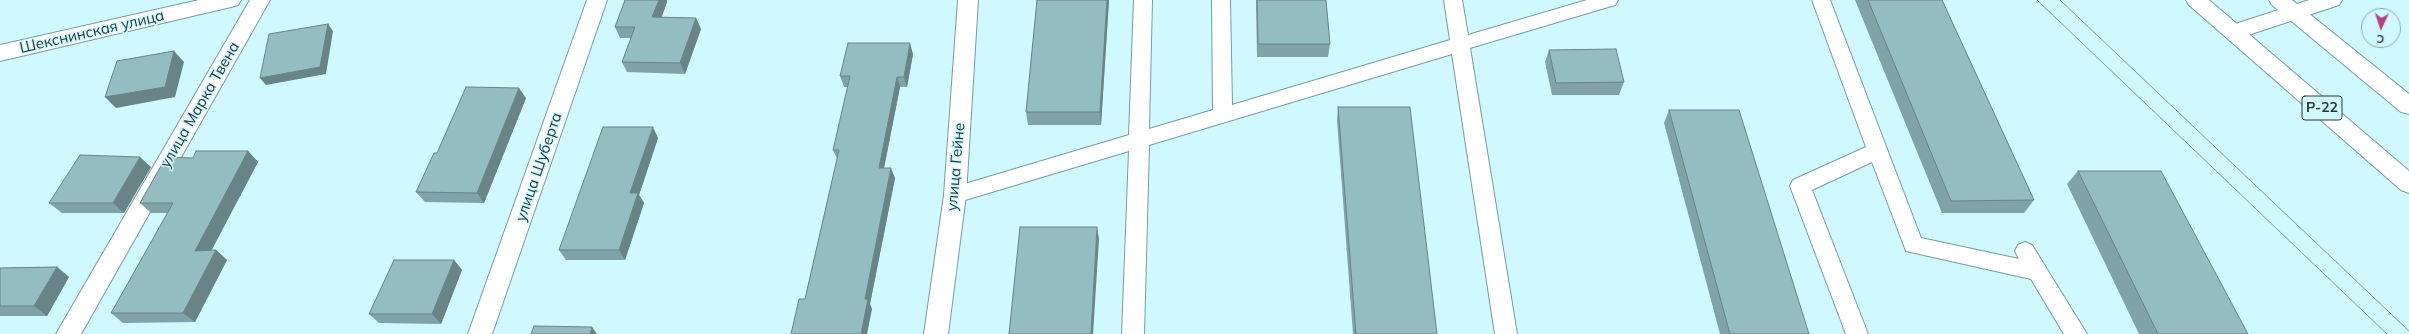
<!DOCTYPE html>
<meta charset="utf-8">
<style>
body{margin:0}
#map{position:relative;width:2409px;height:334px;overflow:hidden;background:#cff9fe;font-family:Mulish,sans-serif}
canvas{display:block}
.north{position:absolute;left:2361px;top:8px;width:40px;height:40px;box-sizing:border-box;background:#cff9fe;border:1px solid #8cacb0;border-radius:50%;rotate:183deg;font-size:11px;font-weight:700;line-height:16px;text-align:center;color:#28393b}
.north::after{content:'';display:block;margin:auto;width:14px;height:18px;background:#c13b7d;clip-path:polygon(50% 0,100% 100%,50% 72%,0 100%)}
</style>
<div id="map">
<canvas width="2409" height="334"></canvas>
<div class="north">С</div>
</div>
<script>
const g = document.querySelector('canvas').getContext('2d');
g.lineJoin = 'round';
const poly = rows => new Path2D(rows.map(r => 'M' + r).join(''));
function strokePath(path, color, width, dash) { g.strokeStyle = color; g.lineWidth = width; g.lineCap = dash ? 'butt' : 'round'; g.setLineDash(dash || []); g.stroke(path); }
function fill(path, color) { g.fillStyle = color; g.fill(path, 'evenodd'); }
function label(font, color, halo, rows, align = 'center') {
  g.font = font + ' Mulish,sans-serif'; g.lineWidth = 3; g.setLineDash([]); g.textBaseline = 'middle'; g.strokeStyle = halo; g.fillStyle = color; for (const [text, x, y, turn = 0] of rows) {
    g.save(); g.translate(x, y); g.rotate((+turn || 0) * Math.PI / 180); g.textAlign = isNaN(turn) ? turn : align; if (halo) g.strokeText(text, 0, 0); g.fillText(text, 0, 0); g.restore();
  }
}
const service = poly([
 [1134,0,1152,0,1149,129,1213,110,1212,0,1230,0,1232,105,1450,40,1444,0,1462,0,1468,35,1587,0,1618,0,1615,5,1470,48,1517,334,1495,334,1452,54,1149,145,1144,334,1122,334,1129,151,955,203,948,201,945,195,948,189,1129,135,1134,0],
 [1812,0,1830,0,1921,238,2019,259,2015,251,2018,245,2025,242,2032,245,2087,334,2064,334,2031,279,1906,251,1872,162,1812,190,1868,334,1846,334,1790,186,1793,180,1866,147,1812,0]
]);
const minor = poly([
 [250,0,270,0,81,334,56,334,250,0],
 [587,0,607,0,492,334,468,334,587,0],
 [958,0,978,0,966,195,948,334,924,334,944,195,958,0],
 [2309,0,2342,0,2339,5,2233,40,2226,37,2223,32,2226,27,2309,0]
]);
const tertiary = poly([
 [199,0,241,0,238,5,231,7,0,61,0,45,199,0]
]);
const trunk = poly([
 [2186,0,2209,0,2409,171,2409,193,2401,190,2189,5,2186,0],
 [2269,0,2292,0,2409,94,2409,114,2401,112,2272,5,2269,0]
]);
const tram = poly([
 [2037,0,2387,334],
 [2060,0,2409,331]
]);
const wall = poly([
 [625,0,667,0,667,2,661,17,696,18,701,29,685,74,627,72,622,62,631,38,620,38,615,27],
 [1037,0,1109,0,1101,125,1028,125,1026,112],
 [1256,0,1326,0,1330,44,1328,57,1257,57],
 [1855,0,1942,0,2034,200,2024,213,1942,213],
 [1549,50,1624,82,1619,95,1552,95,1545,62],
 [913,54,907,87,900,87,884,168,895,178,870,304,872,309,805,299,837,159,833,150,848,87,844,87,840,76],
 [526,98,484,203,425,202,416,192,437,153],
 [1338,107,1437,334,1353,334,1337,120],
 [1669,110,1809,334,1720,334,1664,123],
 [658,138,639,195,644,203,625,260,566,260,559,250],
 [248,151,258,162,211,250,216,250,227,260,195,322,123,323,111,313,168,213,151,213,140,203],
 [151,167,124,213,62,213,49,203],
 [2078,171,2248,334,2139,334,2067,184],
 [454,260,462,270,441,324,379,323,369,314],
 [57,267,69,277,47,316,0,316,0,268]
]);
const shadedWall = poly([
 [659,0,667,0,667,2,658,28,652,17],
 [1107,0,1109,0,1101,125,1100,112],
 [696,18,701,29,685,74,680,63],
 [328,24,333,31,326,74,266,85,260,78],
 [910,43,913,54,907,87,904,77],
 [174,51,184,62,175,97,116,108,105,97],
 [897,77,900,87,882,178,879,168],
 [519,88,526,98,484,203,477,193],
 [653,127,658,138,639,195,644,203,625,260,619,250,630,193],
 [248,151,258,162,206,261,195,251],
 [140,157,151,167,124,213,113,203],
 [891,168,895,178,870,304,872,309,867,334,861,334,865,299],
 [1097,227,1099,239,1093,334,1091,334],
 [216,250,227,260,195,322,183,313],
 [454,260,462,270,441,324,432,314],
 [57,267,69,277,47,316,34,306],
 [592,327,597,334,590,334]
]);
const building = poly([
 [625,0,659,0,652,17,696,18,680,63,622,62,635,27,615,27,625,0],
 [1037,0,1107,0,1100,112,1026,112,1037,0],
 [1257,0,1326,0,1330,44,1258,44,1257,0],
 [1868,0,1942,0,2034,200,1951,201,1868,0],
 [328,24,320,67,260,78,269,34,328,24],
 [848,43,910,43,904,77,897,77,879,168,891,168,865,299,868,299,861,334,791,334,799,299,805,299,839,150,833,150,850,76,840,76,848,43],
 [1616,49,1624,82,1556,83,1549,50,1616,49],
 [174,51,165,87,105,97,117,61,174,51],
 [466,87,519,88,477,193,416,192,434,153,437,153,466,87],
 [1338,107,1410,107,1437,334,1356,334,1338,107],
 [1669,110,1739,110,1809,334,1730,334,1669,110],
 [603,127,653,127,630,193,638,193,619,250,559,250,603,127],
 [196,151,248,151,195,251,216,250,183,313,111,313,173,203,140,203,166,157,193,158,196,151],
 [80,155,140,157,113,203,49,203,80,155],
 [2078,171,2161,171,2248,334,2158,334,2078,171],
 [1020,227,1097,227,1091,334,1009,334,1020,227],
 [394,260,454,260,432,314,369,314,394,260],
 [57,267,34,306,0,306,0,268,57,267],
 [534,326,592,327,590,334,531,334,534,326]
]);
const shields = [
 [2322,108,40]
];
const shieldNames = [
 ["Р-22",2322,108]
];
const streetNames = [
 ["Шекснинская улица",92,32,-13],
 ["улица Марка Твена",200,105,-60],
 ["улица Шуберта",539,167,-71],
 ["улица Гейне",956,167,-85]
];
strokePath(service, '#759da1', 2);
strokePath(minor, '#759da1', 2);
strokePath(tertiary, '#759da1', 2);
strokePath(trunk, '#759da1', 2);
fill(service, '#fff');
fill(minor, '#fff');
fill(tertiary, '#fff');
fill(trunk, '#fff');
strokePath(tram, '#7d9b9e', 1);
fill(wall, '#7fa3a6');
fill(shadedWall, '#688487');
fill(building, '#94bdc1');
strokePath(building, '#688487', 1);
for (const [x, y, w] of shields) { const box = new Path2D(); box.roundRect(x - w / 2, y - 12, w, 24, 3); g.fillStyle = '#cff9fe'; g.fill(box); strokePath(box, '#28393b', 1); }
label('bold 14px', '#28393b', null, shieldNames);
label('15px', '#28393b', '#cff9fe', streetNames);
</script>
